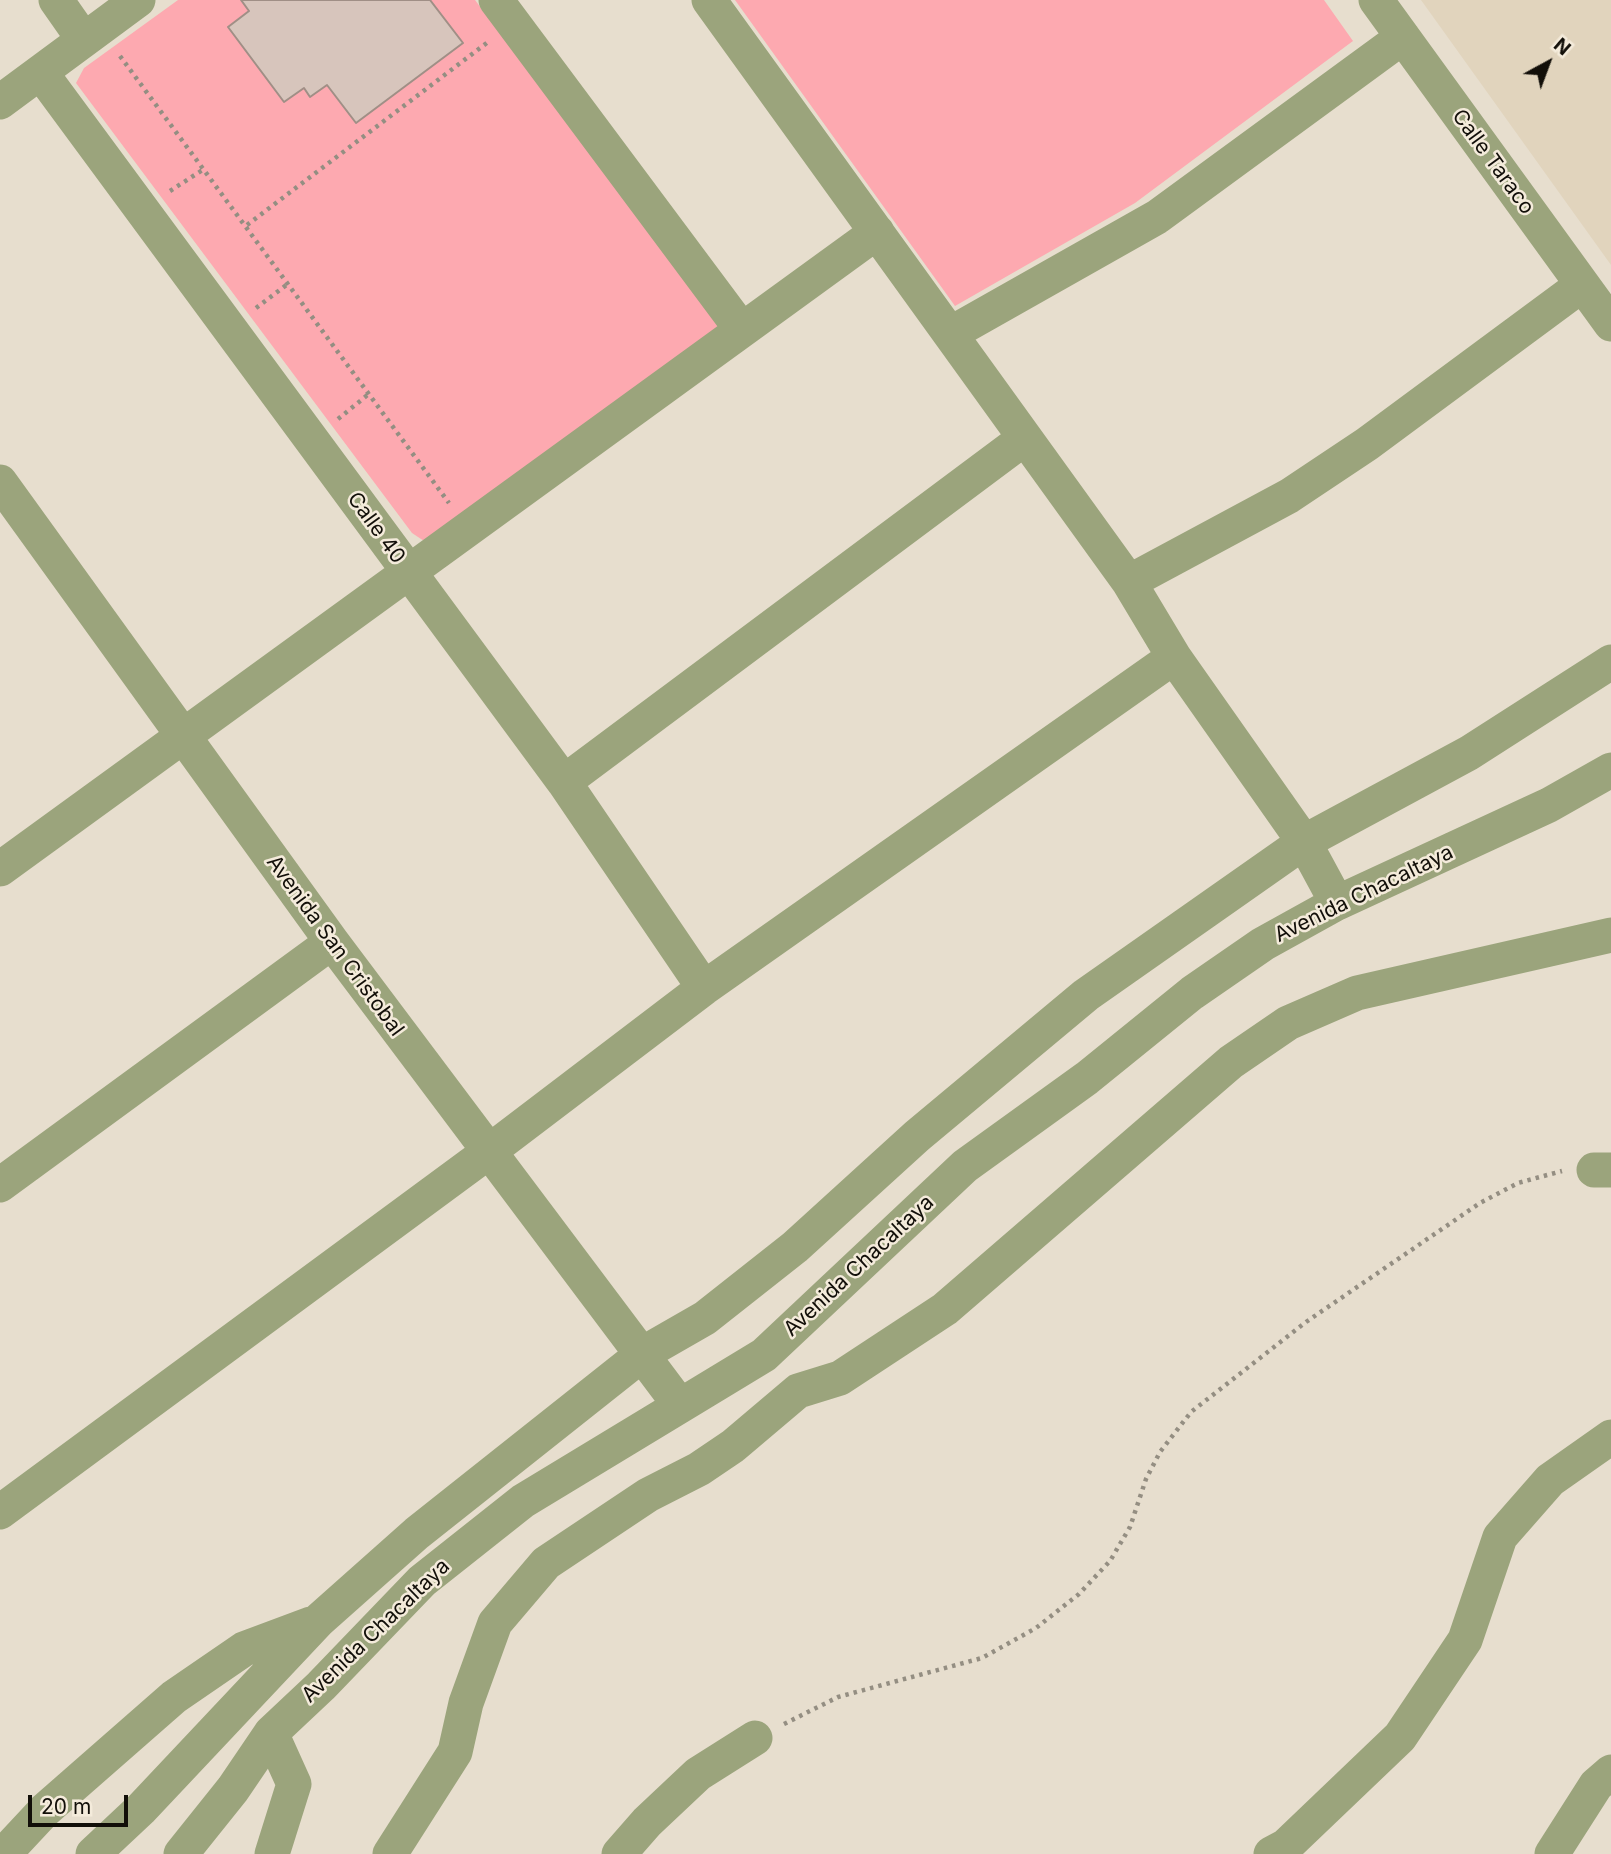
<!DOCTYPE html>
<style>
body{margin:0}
#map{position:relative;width:1611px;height:1854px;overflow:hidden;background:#e7dece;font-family:Inter,sans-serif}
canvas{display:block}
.north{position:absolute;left:1513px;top:28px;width:70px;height:70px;-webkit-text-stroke:5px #f4ebdb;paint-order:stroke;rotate:41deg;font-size:19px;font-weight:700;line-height:28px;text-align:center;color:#120f09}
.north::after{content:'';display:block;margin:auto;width:24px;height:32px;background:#120f09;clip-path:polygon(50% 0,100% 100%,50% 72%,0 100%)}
.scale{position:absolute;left:28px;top:1795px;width:100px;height:32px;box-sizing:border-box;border:4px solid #120f09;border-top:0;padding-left:9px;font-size:21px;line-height:24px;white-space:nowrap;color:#120f09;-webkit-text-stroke:5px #f4ebdb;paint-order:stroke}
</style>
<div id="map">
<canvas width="1611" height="1854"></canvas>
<div class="north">N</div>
<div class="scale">20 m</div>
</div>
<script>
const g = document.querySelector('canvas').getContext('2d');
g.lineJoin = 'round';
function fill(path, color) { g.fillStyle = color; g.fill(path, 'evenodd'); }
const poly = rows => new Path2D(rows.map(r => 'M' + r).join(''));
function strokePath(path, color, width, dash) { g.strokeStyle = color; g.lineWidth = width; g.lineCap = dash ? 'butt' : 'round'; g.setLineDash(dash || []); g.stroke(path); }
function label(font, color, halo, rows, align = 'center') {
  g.font = font + ' Inter,sans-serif'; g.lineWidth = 5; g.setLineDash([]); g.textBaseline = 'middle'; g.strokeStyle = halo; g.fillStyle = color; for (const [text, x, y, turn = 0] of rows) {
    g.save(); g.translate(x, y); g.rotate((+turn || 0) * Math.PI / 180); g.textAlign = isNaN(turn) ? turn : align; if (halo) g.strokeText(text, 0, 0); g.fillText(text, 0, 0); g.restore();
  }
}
const built = poly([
 [1421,0,1611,0,1611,265]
]);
const green = poly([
 [178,0,475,0,720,326,424,541,412,533,76,83,84,68],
 [735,0,1324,0,1353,41,1135,203,955,306]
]);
const building = poly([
 [241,0,430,0,463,43,356,123,327,85,310,97,304,88,284,102,228,27,249,11,241,0]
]);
const path = poly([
 [120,56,449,503],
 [170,191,204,169],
 [247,225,488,42],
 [256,308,289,283],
 [338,419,370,393],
 [784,1724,838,1697,982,1658,1036,1628,1079,1594,1110,1561,1130,1527,1146,1479,1160,1452,1191,1412,1306,1322,1480,1203,1518,1183,1562,1171]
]);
const minor = poly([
 [56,0,84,40],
 [496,0,742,330],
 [709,0,1129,582,1174,657,1304,842,1337,903],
 [1376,0,1611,324],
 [41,73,564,782,704,988],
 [0,102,138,0],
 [950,334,1157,217,1403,37],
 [0,482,332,942,679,1404],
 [1129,582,1289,496,1367,444,1582,285],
 [564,782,1025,438],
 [0,869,877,232],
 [1594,1170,1611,1170],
 [0,1185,332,942],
 [0,1512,487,1153,704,988,1174,657],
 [271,1733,294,1784,272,1854],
 [4,1854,45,1810,174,1697,244,1649,311,1624],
 [93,1854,141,1809,318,1621,417,1533,644,1353,705,1318,795,1247,917,1136,1086,995,1304,842,1469,753,1611,662],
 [181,1854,233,1789,271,1733,321,1686,422,1581,523,1501,764,1355,965,1166,1087,1078,1192,993,1263,944,1337,903,1549,805,1611,770],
 [390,1854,455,1752,466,1703,495,1623,546,1563,648,1495,699,1469,733,1446,798,1391,840,1378,945,1309,1231,1062,1288,1023,1357,993,1611,935],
 [619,1854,647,1822,698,1774,755,1738],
 [1271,1854,1286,1846,1400,1737,1465,1640,1500,1537,1550,1480,1611,1437],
 [1552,1854,1596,1785,1611,1772]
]);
const streetNames = [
 ["Calle Taraco",1493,162,54],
 ["Calle 40",376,528,54],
 ["Avenida Chacaltaya",1364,894,-26],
 ["Avenida San Cristobal",335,946,54],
 ["Avenida Chacaltaya",859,1266,-43],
 ["Avenida Chacaltaya",376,1631,-44]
];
fill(built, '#e1d4bd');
fill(green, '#fda9b0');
fill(building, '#d7c5bc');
strokePath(building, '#a08f86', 2);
strokePath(path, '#948e82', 4.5, [3.5, 5]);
strokePath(minor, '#9ba47c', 35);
label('21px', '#120f09', '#f4ebdb', streetNames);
</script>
